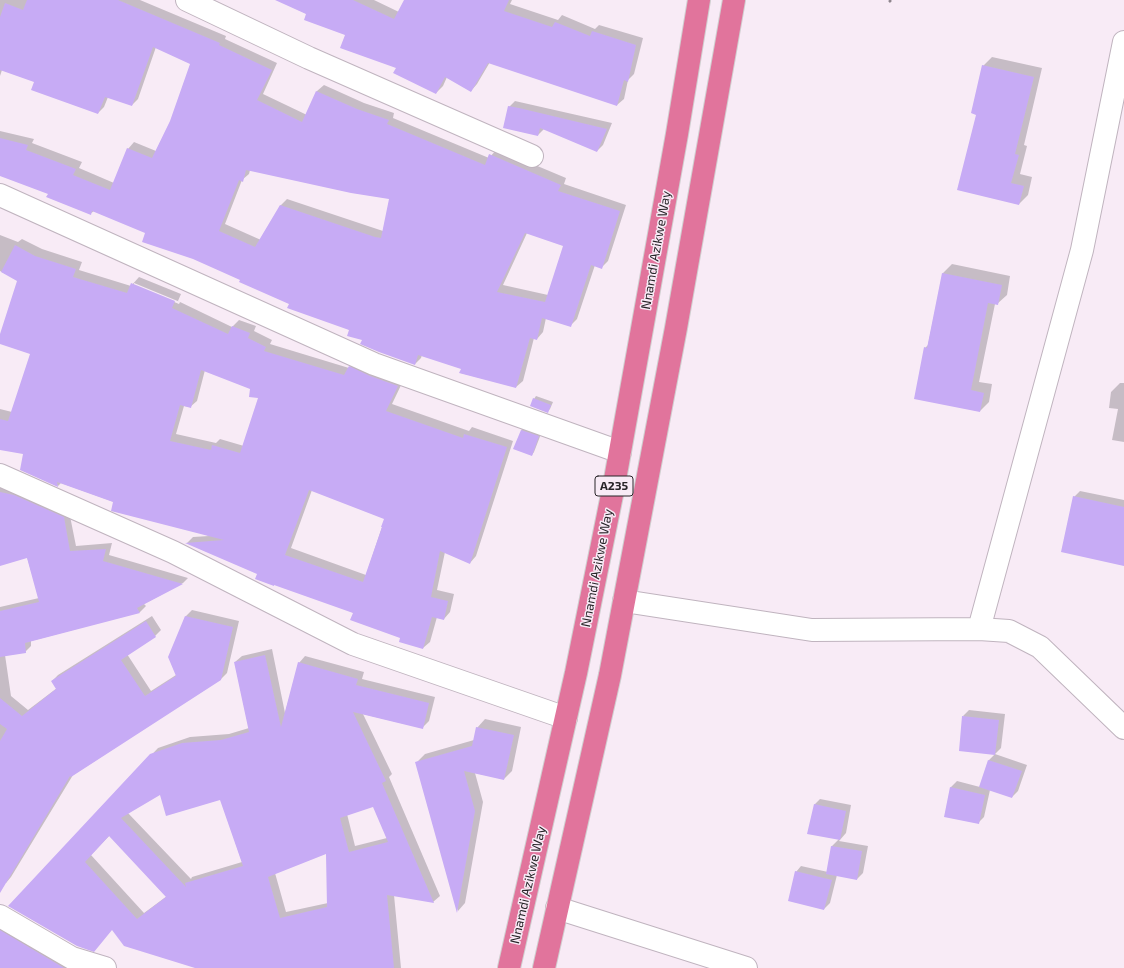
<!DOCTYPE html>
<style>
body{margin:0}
canvas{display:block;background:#f8ebf6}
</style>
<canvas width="1124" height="968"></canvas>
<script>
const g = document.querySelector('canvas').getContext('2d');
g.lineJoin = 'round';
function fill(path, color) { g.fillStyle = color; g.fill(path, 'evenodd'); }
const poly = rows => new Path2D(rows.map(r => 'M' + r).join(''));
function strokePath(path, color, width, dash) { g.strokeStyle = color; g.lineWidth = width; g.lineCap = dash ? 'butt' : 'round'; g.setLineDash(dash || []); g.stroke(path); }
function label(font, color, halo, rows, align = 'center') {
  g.font = font + ' "Exo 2",sans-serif'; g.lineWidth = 3; g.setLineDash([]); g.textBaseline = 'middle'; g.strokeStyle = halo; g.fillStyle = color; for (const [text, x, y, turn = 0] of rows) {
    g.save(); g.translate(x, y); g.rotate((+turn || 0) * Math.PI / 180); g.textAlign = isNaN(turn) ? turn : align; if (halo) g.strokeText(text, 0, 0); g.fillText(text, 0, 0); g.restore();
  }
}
const shadow = poly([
 [0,0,140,0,226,36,225,39,277,63,263,94,307,115,317,91,324,85,364,103,394,113,393,118,489,158,497,149,566,178,564,184,626,205,608,261,602,267,595,265,577,319,570,326,546,318,543,332,537,339,534,338,523,381,516,387,461,373,462,368,422,355,421,358,415,364,363,339,350,330,290,304,146,232,94,211,90,214,49,193,0,175,0,131,34,139,32,143,82,162,79,168,114,183,128,149,134,142,156,151,171,121,191,63,156,47,138,99,132,105,108,97,104,107,98,113,36,82,2,70,0,76],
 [250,170,391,198,383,231,287,199,280,206,261,240,225,224,242,180,249,174],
 [527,233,565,245,548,295,503,285],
 [277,0,374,0,399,12,405,0,512,0,510,4,558,20,562,15,595,29,599,25,643,38,634,74,628,80,624,99,617,105,490,62,477,84,471,91,447,77,443,86,436,93,346,35,307,14],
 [992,57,1042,68,1024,145,1027,146,1020,174,1032,177,1028,195,1019,204,977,114,983,66],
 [515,101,612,123,603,145,597,151,544,129,538,135,509,107],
 [0,235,18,242,22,239,42,249,82,262,79,270,131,286,139,277,181,294,178,301,232,327,239,320,256,326,254,331,272,340,270,344,349,368,356,360,404,379,392,404,469,431,472,427,513,441,476,556,470,563,445,552,437,590,454,594,450,612,444,619,437,617,430,642,423,648,354,613,187,543,193,537,209,536,61,483,58,486,24,453,0,444,0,409,12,412,32,354,0,343,0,336,19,281,0,271],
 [134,283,180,302,179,304,134,285],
 [205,370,252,388,259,397,244,446,220,439,216,443,176,434,184,406,190,407,197,401],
 [312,490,385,518,366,575,291,548],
 [952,264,1010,276,1007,295,997,304,995,304,979,382,992,384,989,402,980,411,925,348,928,345,943,273],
 [1120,383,1124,383,1124,442,1112,440,1118,409,1109,408,1111,392],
 [536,396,553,402,550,409,547,412,534,399],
 [524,428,541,434,534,452,532,455,521,430],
 [0,485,69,511,76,546,112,543,109,555,188,578,183,583,144,604,146,606,140,612,31,641,31,646,25,652,5,655,11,696,28,710,57,688,52,681,58,675,152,616,161,630,155,636,127,654,151,691,176,675,186,616,192,610,239,621,227,673,221,679,73,775,11,877,6,883,0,880,0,607,39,598,27,557,0,565],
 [1080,491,1124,500,1124,565,1074,497],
 [272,649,285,713,299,663,305,656,364,672,362,679,435,697,429,721,422,728,363,714,392,774,389,777,440,896,433,902,394,895,401,968,198,968,112,929,16,899,158,748,190,737,229,734,249,728,235,662,242,656],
 [160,793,221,799,242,862,192,877,191,879,128,813],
 [374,806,387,838,355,846,347,814],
 [110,835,167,896,144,913,91,855],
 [327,853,328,903,286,912,275,873],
 [969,710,1005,714,1001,748,995,754,1027,765,1018,791,1012,797,990,790,984,817,978,823,945,816,951,787,957,781,980,787,989,760,995,754,963,716],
 [485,719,521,727,512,771,504,779,475,773,483,802,465,903,458,911,416,763,425,754,474,740,477,728],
 [820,799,851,805,846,833,839,841,868,846,863,873,857,879,837,875,830,903,824,909,796,872,801,866,828,872,832,846,839,839,814,805],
 [0,918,85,968,0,968]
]);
const building = poly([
 [27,0,118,0,220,43,219,45,272,70,257,100,302,122,316,91,357,109,389,120,387,124,485,165,489,154,561,185,558,191,620,211,602,269,591,265,571,327,542,318,537,340,530,338,516,388,459,373,461,369,418,355,415,365,379,352,360,344,362,340,347,336,349,330,287,308,289,304,239,282,240,280,193,259,142,242,145,233,92,211,91,215,46,197,48,194,0,176,0,138,28,145,26,150,76,169,73,175,110,190,127,148,152,158,170,121,190,64,153,47,132,106,105,97,98,114,31,90,34,82,0,70,0,17,5,3,23,10],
 [246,170,351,193,389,199,381,238,375,237,280,205,255,247,219,231,239,180,243,182],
 [525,233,563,246,545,302,497,292],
 [275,0,353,0,394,19,404,0,509,0,504,11,552,27,555,22,590,36,592,31,636,45,628,82,624,80,617,106,488,63,471,92,445,77,436,94,393,73,396,68,340,48,345,35,304,20,306,14],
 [982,65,1034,77,1015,154,1019,155,1011,183,1024,186,1019,205,957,190,976,115,971,113],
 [508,106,519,108,607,129,597,152,540,128,538,136,503,128],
 [15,245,35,256,76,269,73,277,127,293,131,283,175,301,172,308,228,334,232,326,250,333,248,338,266,347,264,351,344,375,349,366,370,376,398,386,386,411,463,438,464,434,507,447,470,564,440,551,431,597,448,601,444,620,432,617,423,649,399,642,400,638,350,620,353,613,274,585,274,586,255,579,257,574,185,543,224,540,111,511,113,502,57,482,58,487,20,470,23,454,0,450,0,419,8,421,30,354,0,344,0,334,17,281,1,272],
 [201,370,250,389,249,397,258,398,240,453,212,445,211,450,170,441,180,405,191,408],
 [309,490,384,519,381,527,382,527,363,582,285,555],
 [942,273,1002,285,998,305,988,303,971,390,984,393,980,412,914,399,924,347,927,348],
 [533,398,551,405,548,413,530,406],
 [521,430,539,436,532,456,513,449],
 [0,492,14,495,64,517,70,551,106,549,103,561,183,584,137,608,140,613,25,643,26,653,0,657,0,611,39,602,27,558,0,566],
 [1073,496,1124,507,1124,566,1061,552],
 [185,616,233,627,221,680,71,777,70,776,0,893,0,741,7,729,0,724,0,698,22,716,56,689,51,681,146,621,156,637,121,660,145,696,176,676,168,657],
 [265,655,281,727,298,662,358,679,356,685,429,703,423,729,353,712,386,781,382,783,434,903,387,895,394,968,195,968,124,946,112,930,94,952,77,946,8,906,150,754,182,743,221,740,249,732,234,662],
 [160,795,166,816,220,800,243,866,185,883,186,887,121,818],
 [373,807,388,842,349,852,340,818],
 [109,836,166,897,137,919,85,862],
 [326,854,327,907,280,918,268,877],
 [962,716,999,720,995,755,959,751],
 [476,727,514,735,504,780,464,771,475,811,457,913,415,762,472,746],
 [988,760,1022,771,1012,798,979,787],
 [950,787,985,795,979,824,944,817],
 [814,804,846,811,840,840,807,834],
 [831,846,862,851,857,880,826,874],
 [795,871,832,880,824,910,788,901],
 [0,930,64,968,0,968]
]);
const path = poly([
 [889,2,891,0]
]);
const street = poly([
 [187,0,309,58,532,156],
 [0,195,374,364,620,452],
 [0,475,173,552,353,644,566,718],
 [624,601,812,630,979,629,1009,631,1040,647,1124,728],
 [979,629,1082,250,1124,42],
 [0,916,72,958,105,968]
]);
const secondary = poly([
 [557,908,746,968]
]);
const highway = poly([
 [509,968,576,673,614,485,677,134,699,0],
 [544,968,610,675,676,328,734,0]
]);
const shields = [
 [614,486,38]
];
const shieldNames = [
 ["A235",614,486]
];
const streetNames = [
 ["Nnamdi Azikwe Way",656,250,-80],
 ["Nnamdi Azikwe Way",597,568,-79],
 ["Nnamdi Azikwe Way",528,885,-77]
];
fill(shadow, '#0003');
fill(building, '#c7abf5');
strokePath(street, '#c0b4bf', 24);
strokePath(secondary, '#c0b4bf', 24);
strokePath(highway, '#d0cfd0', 24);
strokePath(path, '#8e858d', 2.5, [3, 2]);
strokePath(street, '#fff', 22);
strokePath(secondary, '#fff', 22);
strokePath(highway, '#e1749c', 22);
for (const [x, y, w] of shields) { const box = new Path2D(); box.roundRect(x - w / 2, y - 10, w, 20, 3); g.fillStyle = '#f8ebf6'; g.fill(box); strokePath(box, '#282428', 1); }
label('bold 12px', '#282428', null, shieldNames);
label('13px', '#282428', '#f8ebf6', streetNames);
</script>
